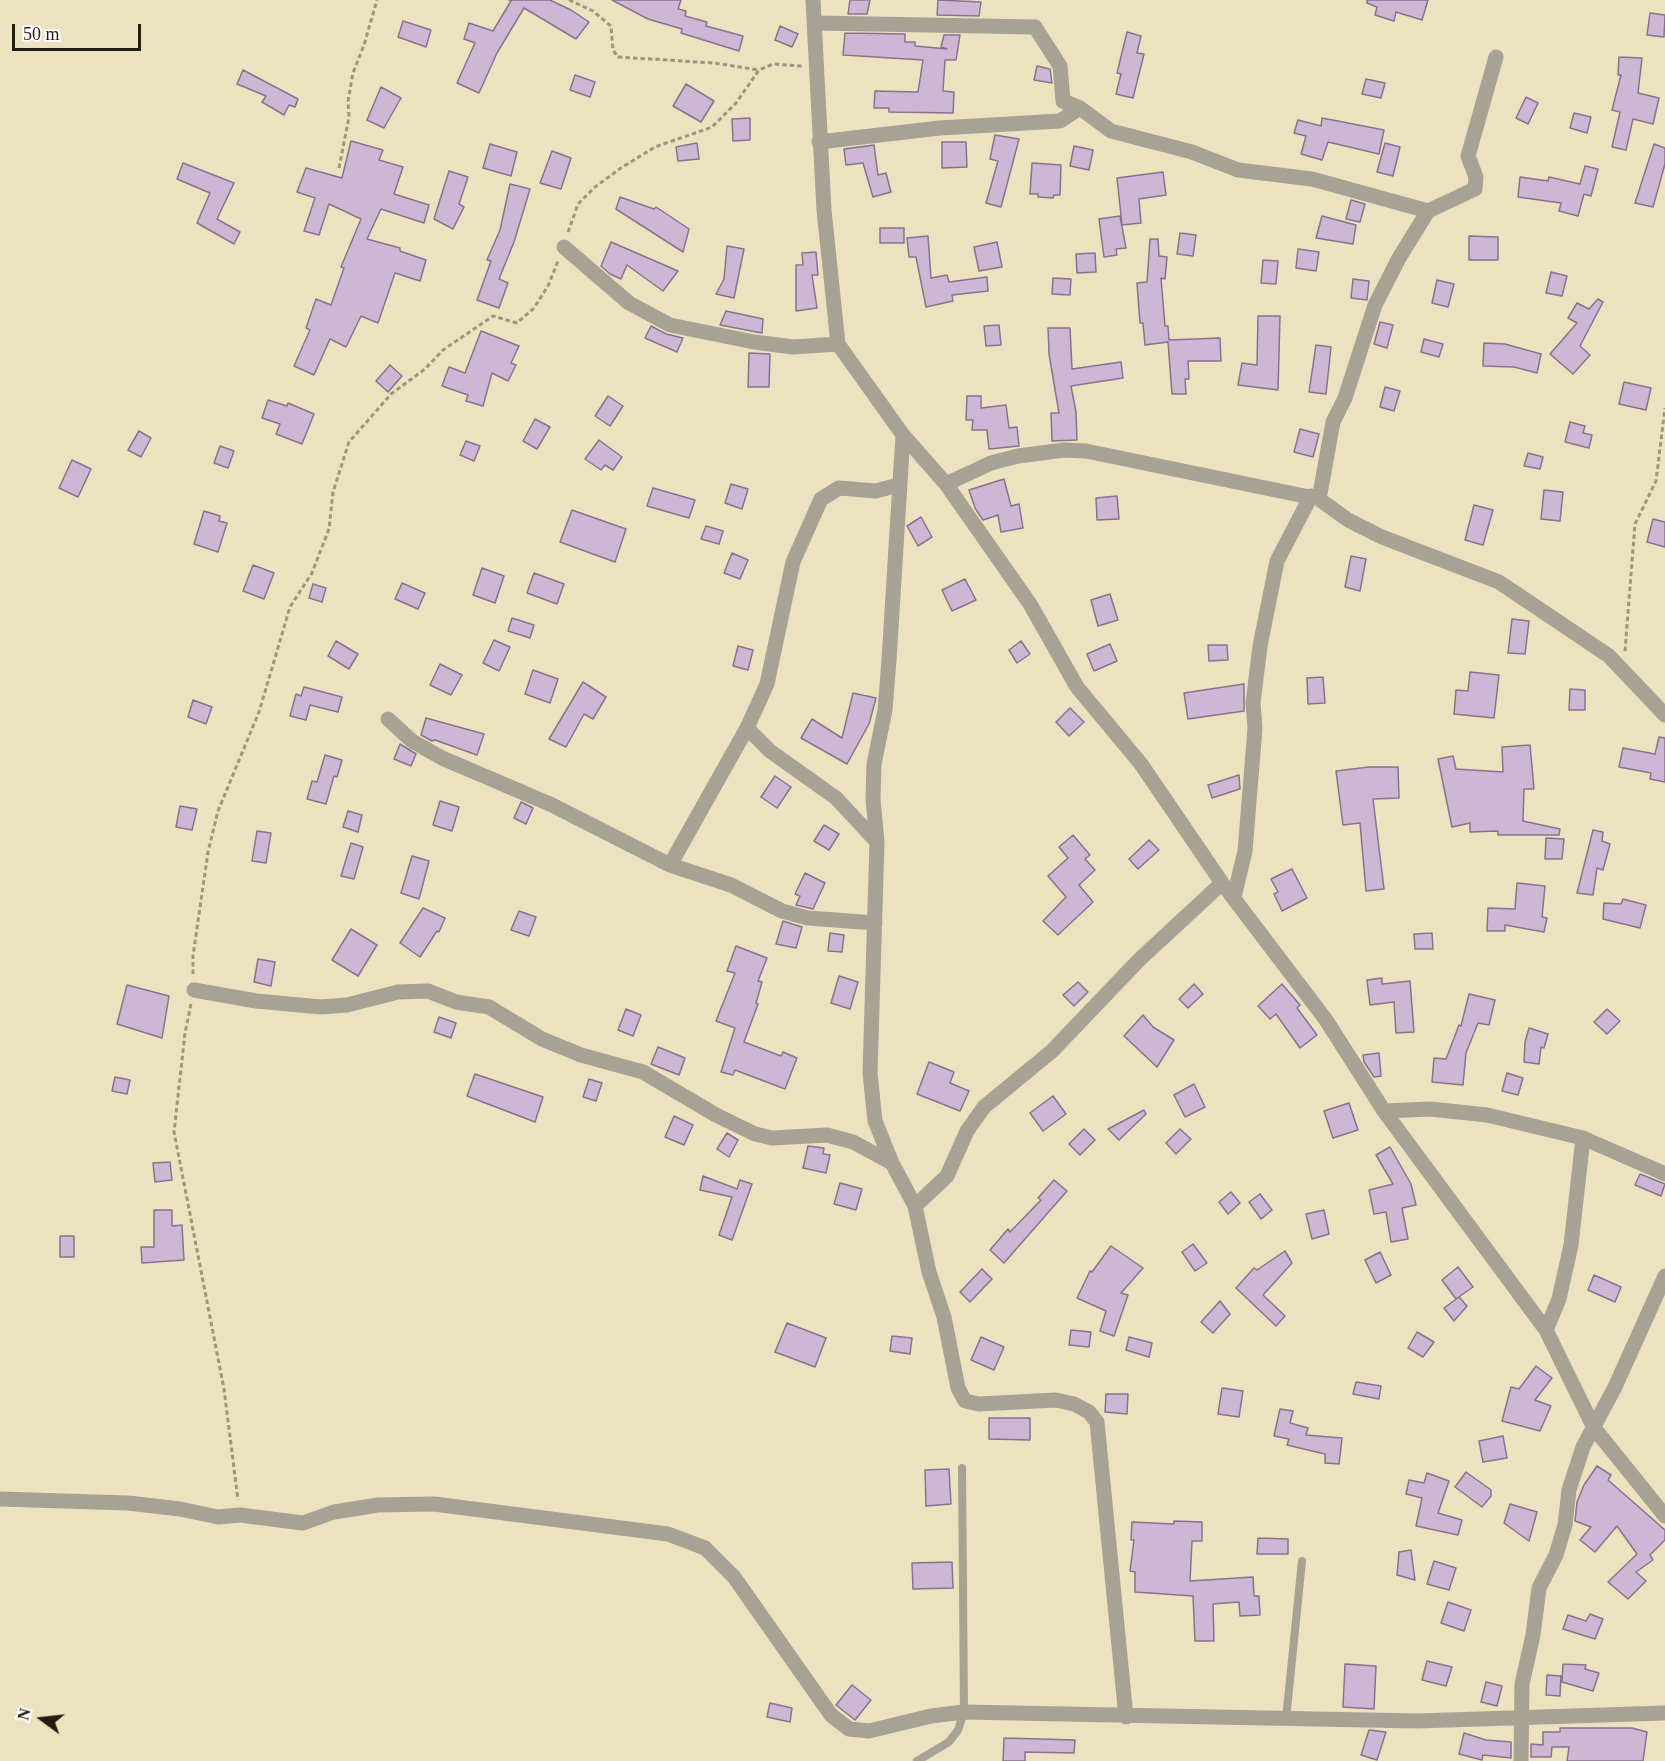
<!DOCTYPE html>
<style>
body{margin:0}
#map{position:relative;width:1665px;height:1761px;overflow:hidden;background:#ece2c0;font-family:Georgia,serif}
canvas{display:block}
.north{position:absolute;left:12px;top:1689px;width:60px;height:60px;-webkit-text-stroke:4px #fff;paint-order:stroke;rotate:285deg;font-size:16px;font-weight:700;line-height:24px;text-align:center;color:#211d10}
.north::after{content:'';display:block;margin:auto;width:21px;height:27px;background:#211d10;clip-path:polygon(50% 0,100% 100%,50% 72%,0 100%)}
.scale{position:absolute;left:12px;top:24px;width:129px;height:27px;box-sizing:border-box;border:3px solid #211d10;border-top:0;padding-left:8px;font-size:18px;line-height:21px;white-space:nowrap;color:#211d10;-webkit-text-stroke:4px #fff;paint-order:stroke}
</style>
<div id="map">
<canvas width="1665" height="1761"></canvas>
<div class="north">N</div>
<div class="scale">50 m</div>
</div>
<script>
const g = document.querySelector('canvas').getContext('2d');
g.lineJoin = 'round';
function fill(path, color) { g.fillStyle = color; g.fill(path, 'evenodd'); }
const poly = rows => new Path2D(rows.map(r => 'M' + r).join(''));
function strokePath(path, color, width, dash) { g.strokeStyle = color; g.lineWidth = width; g.lineCap = dash ? 'butt' : 'round'; g.setLineDash(dash || []); g.stroke(path); }
const building = poly([
 [509,0,550,0,571,10,589,22,576,39,524,8,497,53,479,93,457,83,475,43,464,39,469,23,493,31,511,1,509,0],
 [612,0,681,0,678,9,686,11,685,16,707,22,706,26,743,36,739,51,681,33,682,29,648,19,612,0],
 [850,0,870,0,867,14,848,14,850,0],
 [938,0,981,2,979,16,937,15,938,0],
 [1367,0,1428,0,1422,20,1396,12,1394,21,1375,15,1377,7,1367,3,1367,0],
 [1650,13,1665,15,1664,37,1647,35,1650,13],
 [403,21,431,30,426,47,398,37,403,21],
 [780,26,798,34,792,47,775,40,780,26],
 [1127,32,1141,36,1137,53,1144,54,1133,98,1116,94,1121,74,1117,73,1127,32],
 [845,33,905,34,905,42,915,42,915,46,947,49,941,47,944,35,960,35,956,60,945,60,943,91,954,92,953,113,889,112,889,108,874,108,875,91,918,92,923,60,843,55,845,33],
 [1619,57,1642,58,1638,93,1659,98,1653,124,1633,119,1626,150,1612,147,1620,112,1612,110,1621,75,1618,75,1619,57],
 [1037,66,1050,69,1052,83,1034,80,1037,66],
 [243,70,298,99,295,107,289,105,284,115,262,102,266,96,237,84,243,70],
 [575,75,595,82,590,97,570,90,575,75],
 [1366,79,1385,83,1381,98,1362,94,1366,79],
 [686,84,714,101,701,122,673,106,686,84],
 [381,87,401,98,384,128,367,120,381,87],
 [1526,97,1538,103,1528,124,1516,118,1526,97],
 [1574,113,1591,117,1587,133,1570,128,1574,113],
 [750,118,750,140,733,141,732,119,750,118],
 [1322,118,1384,130,1379,154,1328,142,1322,160,1301,154,1306,136,1294,133,1298,120,1321,126,1322,118],
 [995,135,1019,139,1001,207,986,203,998,161,990,159,995,135],
 [351,141,383,150,379,160,403,167,394,194,429,205,424,223,381,209,367,239,400,248,400,251,426,260,420,281,395,273,378,323,361,316,346,347,330,339,314,375,294,366,310,330,306,328,316,299,331,305,344,268,341,267,361,219,329,204,319,235,304,231,315,198,297,192,306,168,342,178,351,141],
 [942,142,966,142,967,167,942,168,942,142],
 [697,143,699,159,678,161,676,147,697,143],
 [1385,143,1400,147,1393,176,1377,172,1385,143],
 [490,144,517,152,511,176,483,168,490,144],
 [1654,144,1665,148,1665,164,1653,207,1635,203,1654,144],
 [874,145,878,175,886,173,891,192,873,197,863,163,846,165,844,149,874,145],
 [1074,146,1093,150,1089,170,1070,166,1074,146],
 [552,151,571,158,561,189,540,183,552,151],
 [183,163,234,183,217,219,240,232,234,244,197,223,210,193,177,179,183,163],
 [1032,163,1061,165,1060,195,1054,195,1053,198,1038,197,1038,194,1030,194,1032,163],
 [1585,166,1598,169,1591,196,1584,194,1578,216,1559,211,1561,203,1518,197,1520,177,1548,181,1549,177,1580,184,1585,166],
 [449,171,468,177,459,204,464,207,453,229,434,219,449,171],
 [1163,172,1166,195,1139,199,1141,223,1122,225,1117,178,1163,172],
 [510,184,530,189,514,242,499,279,508,283,499,308,477,300,491,261,487,260,500,230,510,184],
 [620,197,654,209,656,207,689,229,683,252,616,209,620,197],
 [1351,200,1365,204,1360,222,1346,219,1351,200],
 [1120,216,1126,248,1116,249,1117,255,1104,257,1099,219,1120,216],
 [1322,216,1356,225,1353,244,1316,238,1322,216],
 [880,228,904,228,904,243,880,243,880,228],
 [1180,233,1196,235,1193,256,1177,254,1180,233],
 [928,236,931,278,947,275,949,282,987,277,988,291,952,295,953,301,926,307,916,257,909,257,907,238,928,236],
 [1469,236,1498,237,1498,260,1469,260,1469,236],
 [1150,239,1158,239,1159,256,1167,257,1165,279,1161,278,1165,326,1168,326,1169,340,1220,338,1221,361,1188,361,1189,379,1185,379,1186,394,1172,394,1168,342,1145,345,1143,323,1140,323,1137,283,1147,282,1150,239],
 [611,242,678,271,663,291,627,265,621,279,610,274,601,266,611,242],
 [997,242,1002,267,979,271,974,247,997,242],
 [727,246,744,249,734,298,716,294,724,279,727,246],
 [1298,249,1319,252,1316,271,1296,268,1298,249],
 [816,252,818,275,812,275,817,308,796,311,796,265,803,265,802,253,816,252],
 [1095,253,1096,272,1077,273,1076,254,1095,253],
 [1263,260,1278,261,1276,284,1261,283,1263,260],
 [1551,272,1567,276,1562,296,1546,293,1551,272],
 [1053,278,1071,279,1070,295,1052,294,1053,278],
 [1353,279,1369,281,1367,300,1351,298,1353,279],
 [1437,280,1454,284,1448,307,1432,303,1437,280],
 [1598,299,1603,302,1580,346,1590,355,1573,374,1550,354,1577,323,1568,318,1577,303,1589,309,1598,299],
 [726,311,763,319,762,333,720,325,726,311],
 [1258,316,1280,316,1278,390,1238,385,1242,363,1257,365,1258,316],
 [1380,322,1393,325,1387,348,1374,344,1380,322],
 [999,325,1001,345,986,346,984,326,999,325],
 [651,326,666,334,683,338,677,352,645,338,651,326],
 [1048,328,1070,328,1072,369,1121,362,1123,378,1071,386,1076,412,1077,440,1052,441,1051,413,1059,413,1049,354,1048,328],
 [481,331,519,346,511,363,516,365,508,381,492,373,483,406,466,401,468,395,442,386,449,367,465,373,481,331],
 [1424,339,1443,344,1439,357,1421,352,1424,339],
 [1484,343,1505,344,1541,354,1537,373,1514,367,1483,366,1484,343],
 [1316,345,1331,347,1326,394,1309,392,1316,345],
 [749,353,770,354,769,387,748,387,749,353],
 [390,365,402,376,388,392,376,381,390,365],
 [1624,382,1651,388,1646,410,1619,404,1624,382],
 [1385,387,1400,391,1394,411,1380,407,1385,387],
 [608,396,623,406,610,426,595,416,608,396],
 [967,396,981,396,981,408,1006,405,1009,428,1017,427,1019,446,989,449,987,430,972,430,973,420,966,420,967,396],
 [268,400,287,406,288,403,314,414,302,444,276,434,280,424,262,418,268,400],
 [535,419,550,427,537,449,523,441,535,419],
 [1570,422,1585,426,1583,433,1592,435,1589,448,1565,442,1570,422],
 [1300,429,1319,434,1313,457,1294,452,1300,429],
 [139,431,151,438,141,457,128,450,139,431],
 [599,440,622,457,613,470,605,465,601,470,585,459,599,440],
 [466,441,480,446,474,461,460,455,466,441],
 [220,446,234,451,228,468,214,463,220,446],
 [1528,453,1543,457,1540,469,1524,466,1528,453],
 [72,460,91,469,78,497,59,488,72,460],
 [1004,479,1011,506,1019,504,1023,528,1001,532,998,515,983,520,975,508,969,490,1004,479],
 [731,484,748,489,742,509,725,503,731,484],
 [653,488,695,500,689,518,647,506,653,488],
 [1544,490,1563,492,1560,521,1541,519,1544,490],
 [1117,496,1119,519,1097,520,1096,498,1117,496],
 [1474,505,1493,510,1483,545,1465,540,1474,505],
 [572,510,626,529,615,562,560,542,572,510],
 [204,511,220,516,219,521,227,523,218,552,194,544,204,511],
 [921,517,932,537,918,546,907,526,921,517],
 [1653,519,1665,522,1665,547,1647,542,1653,519],
 [706,526,723,531,719,544,701,539,706,526],
 [732,553,748,560,740,579,724,573,732,553],
 [1351,556,1366,559,1360,591,1345,587,1351,556],
 [253,565,274,573,264,599,243,591,253,565],
 [482,568,504,576,495,603,473,595,482,568],
 [534,573,564,584,557,604,527,593,534,573],
 [965,579,976,600,952,611,942,590,965,579],
 [402,583,425,593,418,609,395,599,402,583],
 [313,584,326,588,322,602,309,598,313,584],
 [1110,594,1118,620,1098,626,1091,600,1110,594],
 [512,618,534,625,530,638,508,631,512,618],
 [1512,619,1529,621,1525,654,1508,653,1512,619],
 [494,640,510,647,499,671,483,663,494,640],
 [336,641,358,654,349,669,328,656,336,641],
 [1021,641,1030,654,1017,663,1009,650,1021,641],
 [1110,644,1117,661,1094,671,1087,654,1110,644],
 [1208,645,1227,645,1228,660,1209,661,1208,645],
 [738,646,753,650,748,670,733,666,738,646],
 [440,664,462,675,451,695,430,685,440,664],
 [533,670,558,679,550,703,525,694,533,670],
 [1470,672,1499,675,1494,718,1454,714,1456,690,1468,691,1470,672],
 [1323,677,1325,703,1308,704,1307,678,1323,677],
 [583,682,606,697,593,719,584,714,566,747,549,739,583,682],
 [1244,684,1244,711,1188,719,1184,693,1244,684],
 [304,687,342,697,338,712,310,705,306,720,290,716,296,694,301,696,304,687],
 [1570,689,1585,690,1585,710,1569,710,1570,689],
 [853,693,876,698,869,724,847,764,801,738,812,719,842,738,853,693],
 [193,700,212,707,206,724,188,717,193,700],
 [1070,708,1084,722,1069,736,1056,722,1070,708],
 [426,718,484,734,477,755,435,740,432,741,421,735,426,718],
 [1659,737,1665,738,1665,782,1650,779,1651,773,1619,767,1623,748,1655,754,1659,737],
 [400,744,416,754,411,766,394,759,400,744],
 [1530,745,1534,789,1524,789,1523,821,1560,829,1559,835,1498,835,1498,831,1470,832,1470,823,1452,827,1438,759,1453,756,1456,769,1503,772,1502,747,1530,745],
 [325,755,342,760,337,777,334,776,326,804,307,799,312,781,317,782,325,755],
 [1369,767,1398,767,1399,798,1373,799,1384,889,1366,891,1360,823,1343,825,1336,771,1369,767],
 [1239,775,1240,789,1212,798,1208,785,1239,775],
 [775,776,791,787,777,808,761,797,775,776],
 [440,801,459,807,452,831,433,825,440,801],
 [521,802,533,808,526,824,514,818,521,802],
 [180,806,197,809,192,830,176,827,180,806],
 [348,811,362,815,358,832,343,827,348,811],
 [824,825,839,834,829,850,814,841,824,825],
 [1593,830,1603,832,1602,841,1610,844,1603,870,1597,868,1593,895,1577,893,1593,830],
 [257,831,271,833,266,863,252,861,257,831],
 [1073,835,1090,855,1085,859,1095,870,1079,885,1093,902,1058,935,1043,921,1066,897,1048,876,1068,858,1059,847,1073,835],
 [1546,838,1564,839,1562,859,1545,859,1546,838],
 [1149,840,1159,850,1138,869,1129,859,1149,840],
 [351,843,363,847,354,879,341,876,351,843],
 [412,856,429,861,419,899,401,893,412,856],
 [1292,869,1307,898,1282,911,1274,894,1278,892,1271,879,1292,869],
 [805,873,825,883,813,909,796,905,800,896,795,894,805,873],
 [1517,883,1545,886,1542,917,1547,918,1544,932,1505,925,1505,931,1487,931,1488,908,1515,909,1517,883],
 [1623,899,1646,905,1640,928,1603,919,1604,903,1621,904,1623,899],
 [423,908,445,918,439,932,437,931,420,957,400,943,423,908],
 [519,911,536,917,529,936,511,930,519,911],
 [783,921,802,927,796,948,776,944,783,921],
 [351,929,377,945,358,976,332,960,351,929],
 [830,933,844,935,842,952,828,951,830,933],
 [1432,933,1433,949,1415,949,1414,934,1432,933],
 [736,946,767,958,758,981,762,982,756,1003,758,1004,744,1042,781,1056,783,1052,797,1058,785,1089,735,1070,733,1075,721,1072,735,1028,716,1021,735,973,727,971,736,946],
 [258,959,275,962,271,986,254,982,258,959],
 [839,976,858,982,850,1009,831,1003,839,976],
 [1382,978,1382,984,1410,981,1414,1032,1396,1033,1394,1002,1370,1005,1367,980,1382,978],
 [1078,982,1088,992,1074,1006,1063,995,1078,982],
 [1194,984,1203,994,1188,1008,1179,999,1194,984],
 [1282,984,1300,1005,1297,1008,1317,1035,1300,1048,1276,1014,1270,1019,1258,1006,1282,984],
 [127,985,169,996,162,1038,117,1024,127,985],
 [1469,994,1495,1000,1489,1025,1478,1023,1466,1053,1463,1085,1432,1082,1434,1058,1446,1059,1459,1025,1461,1026,1469,994],
 [626,1009,641,1015,633,1036,618,1030,626,1009],
 [1607,1009,1620,1021,1607,1034,1594,1022,1607,1009],
 [1143,1015,1153,1027,1174,1040,1157,1067,1124,1036,1143,1015],
 [439,1017,456,1023,451,1038,434,1032,439,1017],
 [1529,1028,1548,1034,1544,1048,1541,1047,1539,1064,1524,1062,1525,1042,1529,1028],
 [658,1047,685,1058,679,1075,651,1064,658,1047],
 [1379,1053,1381,1076,1374,1077,1364,1062,1363,1055,1379,1053],
 [929,1062,954,1072,950,1083,969,1091,960,1111,917,1094,929,1062],
 [1507,1073,1523,1078,1518,1095,1502,1091,1507,1073],
 [475,1074,543,1097,535,1122,467,1096,475,1074],
 [115,1077,130,1080,127,1094,112,1091,115,1077],
 [589,1079,602,1083,596,1101,583,1097,589,1079],
 [1194,1084,1205,1107,1185,1117,1174,1095,1194,1084],
 [1053,1096,1066,1114,1043,1131,1030,1113,1053,1096],
 [1349,1103,1358,1130,1333,1138,1324,1111,1349,1103],
 [1144,1110,1146,1114,1119,1140,1108,1129,1144,1110],
 [674,1116,693,1125,684,1145,665,1137,674,1116],
 [1084,1129,1095,1140,1080,1155,1069,1144,1084,1129],
 [1180,1129,1191,1139,1176,1154,1166,1143,1180,1129],
 [727,1133,738,1140,729,1157,717,1149,727,1133],
 [808,1146,824,1148,823,1154,830,1155,826,1173,803,1168,808,1146],
 [1390,1147,1411,1184,1416,1205,1402,1208,1408,1239,1391,1242,1386,1212,1374,1214,1369,1190,1393,1184,1376,1155,1390,1147],
 [170,1162,172,1180,155,1182,153,1163,170,1162],
 [1640,1174,1665,1184,1661,1196,1635,1185,1640,1174],
 [703,1176,737,1189,740,1180,752,1184,732,1240,719,1235,732,1197,700,1190,703,1176],
 [1054,1180,1067,1191,1004,1263,990,1250,1008,1229,1010,1232,1041,1200,1038,1198,1054,1180],
 [840,1183,862,1189,856,1210,834,1204,840,1183],
 [1231,1192,1240,1203,1228,1214,1219,1202,1231,1192],
 [1260,1194,1272,1210,1261,1219,1249,1202,1260,1194],
 [154,1210,172,1210,172,1226,182,1225,184,1260,142,1263,141,1247,154,1247,154,1210],
 [1324,1210,1329,1234,1312,1239,1306,1214,1324,1210],
 [60,1236,74,1236,74,1257,60,1257,60,1236],
 [1193,1244,1207,1263,1195,1271,1182,1252,1193,1244],
 [1111,1246,1143,1268,1121,1293,1128,1295,1114,1336,1100,1331,1106,1311,1077,1298,1090,1271,1092,1272,1111,1246],
 [1285,1251,1292,1263,1263,1295,1285,1316,1276,1326,1236,1288,1254,1268,1257,1270,1285,1251],
 [1380,1252,1391,1275,1376,1283,1365,1260,1380,1252],
 [1458,1267,1473,1287,1456,1299,1442,1280,1458,1267],
 [982,1269,992,1279,970,1302,960,1292,982,1269],
 [1594,1275,1621,1287,1615,1302,1588,1290,1594,1275],
 [1459,1297,1467,1306,1454,1321,1444,1308,1459,1297],
 [1220,1301,1230,1314,1213,1333,1201,1322,1220,1301],
 [787,1323,826,1338,815,1367,775,1352,787,1323],
 [1071,1330,1091,1332,1089,1347,1069,1345,1071,1330],
 [1417,1332,1434,1342,1423,1357,1408,1348,1417,1332],
 [892,1336,912,1338,910,1354,890,1351,892,1336],
 [981,1337,1004,1347,994,1370,971,1360,981,1337],
 [1129,1337,1152,1343,1149,1357,1126,1350,1129,1337],
 [1536,1366,1552,1378,1535,1400,1551,1406,1540,1431,1502,1421,1511,1387,1519,1389,1536,1366],
 [1356,1382,1381,1386,1379,1399,1353,1394,1356,1382],
 [1222,1388,1243,1391,1239,1417,1218,1414,1222,1388],
 [1106,1394,1128,1394,1127,1414,1105,1412,1106,1394],
 [1280,1409,1293,1411,1290,1423,1308,1428,1306,1435,1342,1438,1339,1464,1325,1463,1325,1454,1287,1445,1289,1439,1274,1436,1280,1409],
 [989,1418,1030,1418,1030,1440,989,1439,989,1418],
 [1503,1436,1507,1458,1483,1462,1479,1441,1503,1436],
 [1597,1466,1611,1475,1608,1480,1665,1530,1665,1540,1650,1555,1653,1560,1636,1572,1646,1581,1628,1599,1608,1582,1637,1554,1617,1526,1595,1552,1580,1540,1591,1527,1575,1521,1577,1502,1584,1485,1597,1466],
 [949,1469,951,1504,926,1506,925,1470,949,1469],
 [1466,1472,1491,1490,1491,1496,1482,1507,1455,1487,1466,1472],
 [1427,1473,1449,1481,1438,1513,1462,1520,1458,1535,1416,1526,1422,1498,1406,1494,1409,1480,1424,1483,1427,1473],
 [1510,1504,1537,1512,1529,1541,1504,1523,1510,1504],
 [1174,1521,1202,1522,1202,1541,1192,1541,1190,1581,1253,1577,1254,1596,1259,1596,1260,1615,1240,1616,1239,1602,1213,1604,1214,1641,1195,1641,1193,1596,1135,1592,1135,1572,1130,1571,1134,1540,1131,1540,1132,1522,1174,1524,1174,1521],
 [1258,1538,1288,1539,1288,1554,1257,1554,1258,1538],
 [1411,1550,1415,1580,1397,1575,1399,1552,1411,1550],
 [1434,1561,1456,1568,1449,1590,1427,1584,1434,1561],
 [952,1562,953,1588,913,1589,912,1563,952,1562],
 [1448,1602,1471,1610,1464,1631,1441,1623,1448,1602],
 [1590,1614,1603,1619,1595,1639,1563,1629,1568,1615,1586,1621,1590,1614],
 [1427,1661,1452,1667,1446,1686,1422,1680,1427,1661],
 [1345,1664,1376,1666,1374,1709,1343,1707,1345,1664],
 [1563,1664,1586,1665,1585,1669,1599,1673,1593,1691,1562,1682,1563,1664],
 [1547,1675,1561,1676,1560,1696,1546,1695,1547,1675],
 [1486,1682,1502,1686,1497,1706,1481,1702,1486,1682],
 [852,1685,871,1700,855,1720,836,1705,852,1685],
 [770,1703,792,1708,790,1722,767,1717,770,1703],
 [1560,1728,1632,1728,1647,1732,1643,1761,1567,1761,1569,1747,1552,1747,1551,1757,1531,1757,1531,1744,1543,1745,1543,1732,1560,1732,1560,1728],
 [1369,1730,1386,1732,1377,1760,1361,1755,1369,1730],
 [1464,1733,1486,1740,1511,1742,1511,1758,1483,1755,1482,1760,1459,1754,1464,1733],
 [1004,1738,1075,1740,1074,1753,1025,1752,1025,1761,1003,1761,1004,1738]
]);
const path = poly([
 [569,0,593,11,611,26,613,50,618,57,714,63,759,70],
 [339,168,349,117,348,101,353,73,364,45,377,0],
 [568,232,578,204,595,187,621,168,655,147,712,127,736,103,759,70,773,64,802,66],
 [1625,651,1635,524,1656,481,1665,408],
 [193,974,193,956,208,852,218,811,259,712,290,607,312,573,329,529,333,492,349,442,391,394,425,369,443,350,493,316,517,323,534,308,548,286,558,261],
 [191,1004,185,1033,174,1132,224,1389,238,1500]
]);
const service = poly([
 [1286,1719,1302,1561],
 [917,1761,949,1742,958,1730,964,1712,962,1468]
]);
const minor = poly([
 [813,0,824,210,838,344,903,435,946,484,1030,604,1077,687,1141,764,1222,883,1326,1020,1384,1111,1546,1330,1594,1428,1665,1516],
 [816,23,1035,27,1060,66,1063,101,1080,108],
 [819,142,940,128,1060,121,1080,108,1111,131,1192,152,1238,170,1312,179,1428,211],
 [564,247,629,303,670,325,754,342,793,347,838,344],
 [903,435,889,660,885,710,874,764,873,799,877,842,870,1073,875,1121,892,1163,915,1206,929,1272,944,1317,958,1388,965,1401,979,1404,1056,1400,1074,1404,1089,1412,1097,1422,1126,1717],
 [946,484,991,463,1018,456,1064,450,1086,451,1319,499,1348,520,1382,537,1499,582,1609,656,1665,715],
 [1319,499,1333,422,1345,398,1375,305,1399,258,1428,211,1475,189,1476,177,1468,156,1496,57],
 [388,719,412,741,442,758,552,805,670,865,731,885,782,911,808,918,875,923],
 [747,728,770,751,836,798,877,842],
 [670,865,747,728,767,684,793,562,821,499,839,488,876,491,898,485],
 [1234,897,1245,851,1255,728,1253,703,1260,646,1277,561,1311,496],
 [194,990,256,1001,321,1007,347,1005,398,992,428,991,456,1002,489,1007,542,1039,581,1055,643,1072,716,1115,755,1134,772,1138,827,1135,853,1142,892,1163],
 [1384,1111,1430,1109,1487,1115,1583,1138,1665,1174],
 [915,1206,947,1176,967,1131,984,1107,1052,1051,1139,960,1222,883],
 [1546,1330,1559,1299,1571,1245,1583,1138],
 [0,1499,128,1503,180,1509,218,1517,240,1515,303,1523,334,1512,378,1505,434,1504,668,1534,705,1548,734,1577,831,1715,849,1729,869,1731,931,1716,964,1712,1417,1721,1665,1713],
 [1521,1761,1522,1684,1533,1635,1539,1588,1556,1555,1565,1525,1569,1490,1583,1447,1615,1387,1665,1276]
]);
fill(building, '#cdb7d4');
strokePath(building, '#88738d', 1.5);
strokePath(path, '#9d967c', 3, [4.5, 3]);
strokePath(service, '#a6a294', 8);
strokePath(minor, '#a6a294', 15);
</script>
